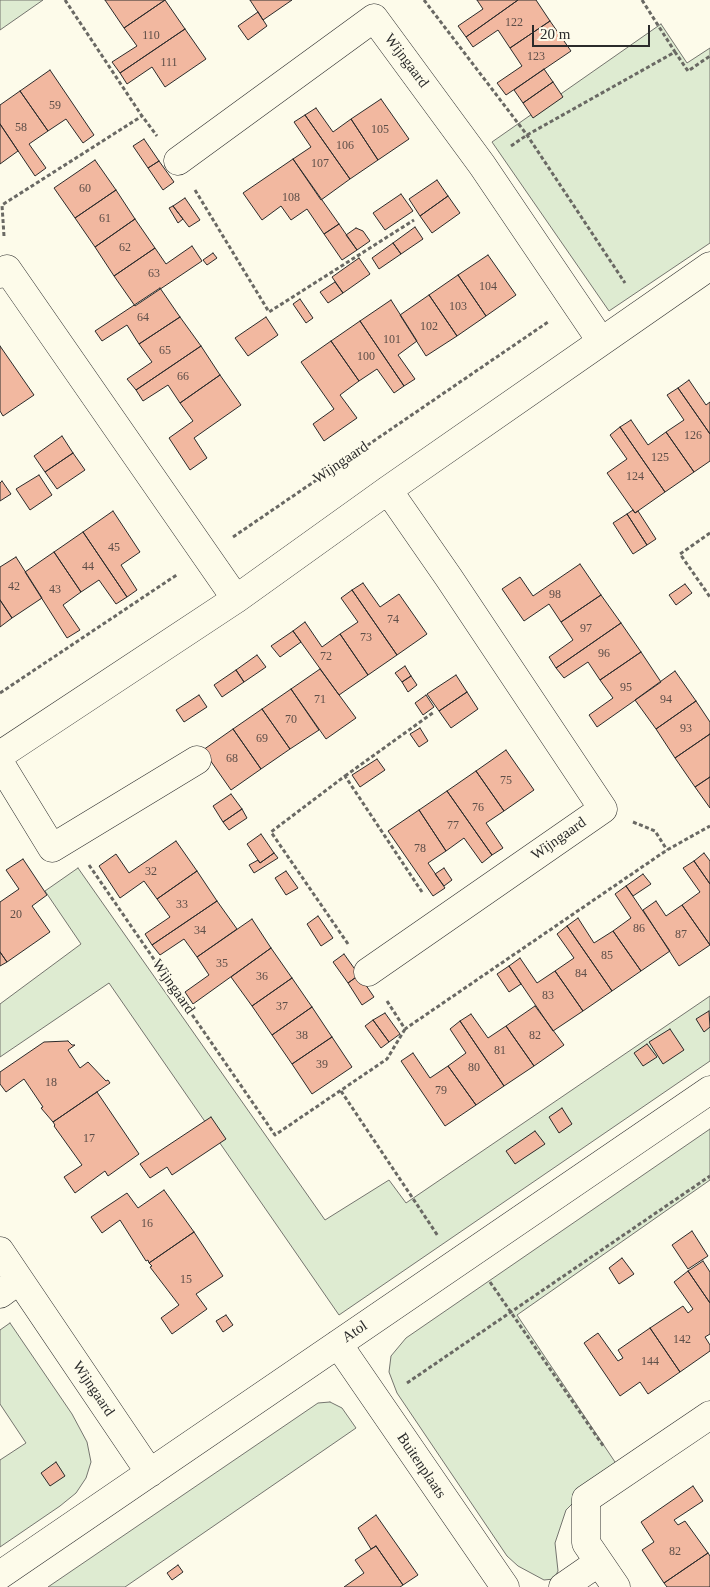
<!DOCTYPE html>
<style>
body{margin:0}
#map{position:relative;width:710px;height:1587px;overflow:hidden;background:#fdfbea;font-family:Georgia,serif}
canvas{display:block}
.scale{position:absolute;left:532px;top:25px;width:118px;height:22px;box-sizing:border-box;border:2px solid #2b2b2b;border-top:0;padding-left:6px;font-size:15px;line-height:18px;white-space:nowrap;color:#2b2b2b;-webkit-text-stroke:4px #fdfbea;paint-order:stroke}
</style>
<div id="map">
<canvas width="710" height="1587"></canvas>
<div class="scale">20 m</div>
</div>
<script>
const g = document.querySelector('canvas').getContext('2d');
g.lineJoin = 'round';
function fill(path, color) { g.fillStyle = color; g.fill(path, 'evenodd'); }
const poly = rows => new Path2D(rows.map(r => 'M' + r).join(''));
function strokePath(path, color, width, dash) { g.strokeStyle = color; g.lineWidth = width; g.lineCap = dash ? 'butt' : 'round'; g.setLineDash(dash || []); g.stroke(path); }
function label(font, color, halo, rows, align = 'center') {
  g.font = font + ' Georgia,serif'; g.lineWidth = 4; g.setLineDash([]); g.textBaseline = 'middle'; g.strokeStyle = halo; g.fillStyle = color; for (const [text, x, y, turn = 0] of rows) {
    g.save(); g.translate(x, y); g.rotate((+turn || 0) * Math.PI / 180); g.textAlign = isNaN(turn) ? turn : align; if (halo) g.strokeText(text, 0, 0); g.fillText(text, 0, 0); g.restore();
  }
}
const green = poly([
 [0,0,43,0,0,30,0,0],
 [661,24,687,63,710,48,710,243,609,311,492,142,661,24],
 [78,868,325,1220,389,1180,406,1203,710,996,710,1061,339,1315,109,983,0,1057,0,1004,81,944,45,891,78,868],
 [710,1129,710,1180,517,1315,617,1465,598,1478,566,1510,555,1543,558,1571,554,1579,544,1580,518,1566,507,1556,397,1393,389,1372,391,1356,406,1338,710,1129],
 [10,1323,72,1414,87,1442,91,1462,86,1478,76,1493,60,1506,0,1547,0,1460,26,1443,0,1404,0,1330,10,1323],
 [330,1402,342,1408,356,1428,125,1587,48,1587,318,1403,330,1402]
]);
const building = poly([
 [105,0,165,0,124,28,105,0],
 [165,0,185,29,120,73,112,62,137,46,124,28,165,0],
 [250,0,292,0,263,20,250,0],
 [477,0,518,0,466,37,458,26,483,9,477,0],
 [518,0,536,0,550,21,510,48,498,30,473,47,466,37,518,0],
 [258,12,267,26,248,40,238,26,258,12],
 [550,21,571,51,506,95,497,83,522,66,510,48,550,21],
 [185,29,206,59,165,87,152,67,127,84,120,73,185,29],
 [544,69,553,82,523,103,514,90,544,69],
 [50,70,94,135,83,143,66,119,48,131,20,91,50,70],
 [553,82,563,97,533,118,523,103,553,82],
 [20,91,48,131,29,144,46,168,35,176,0,124,0,105,20,91],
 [381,99,409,139,378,160,351,119,381,99],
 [316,108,333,132,351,119,378,160,350,179,305,115,316,108],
 [305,115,350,179,321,200,293,159,311,147,294,122,305,115],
 [0,124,18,151,0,164,0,124],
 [144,139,159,161,148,168,133,146,144,139],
 [293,159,339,224,324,234,307,209,291,220,281,206,262,220,243,193,293,159],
 [95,160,116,190,75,218,54,188,95,160],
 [159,161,174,182,163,190,148,168,159,161],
 [437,180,448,196,420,216,409,199,437,180],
 [116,190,135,219,95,247,75,218,116,190],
 [401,194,413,211,385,230,373,213,401,194],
 [448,196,460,213,432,233,420,216,448,196],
 [185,198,200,220,189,227,173,206,185,198],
 [173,206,183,219,178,223,169,208,173,206],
 [135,219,155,248,114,276,95,247,135,219],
 [339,224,357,250,342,260,324,234,339,224],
 [415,227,423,239,401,254,393,243,415,227],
 [356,228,363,231,370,241,357,250,346,235,356,228],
 [393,243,401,254,379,269,372,258,393,243],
 [192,246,202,261,135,306,114,276,155,248,166,264,192,246],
 [213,253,217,258,207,265,203,260,213,253],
 [488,255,516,295,486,316,458,275,488,255],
 [359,258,370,274,343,293,332,277,359,258],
 [458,275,486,316,457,336,429,295,458,275],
 [335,282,343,293,328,303,320,292,335,282],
 [160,288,180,317,139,344,127,325,102,341,95,331,160,288],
 [429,295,457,336,426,356,400,315,429,295],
 [300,299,313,318,306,323,293,304,300,299],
 [391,300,417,341,398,355,415,379,404,386,360,321,391,300],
 [180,317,201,346,136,390,127,379,152,362,139,344,180,317],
 [266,317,278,335,248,356,235,338,266,317],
 [360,321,404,386,394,393,377,369,359,381,331,341,360,321],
 [331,341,359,381,340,395,357,418,324,441,313,424,334,409,301,362,331,341],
 [0,346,34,395,3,416,0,411,0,346],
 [201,346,220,375,180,403,168,385,143,401,136,390,201,346],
 [220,375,241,405,194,438,207,458,190,470,169,438,193,421,180,403,220,375],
 [689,380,706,405,710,402,710,434,678,388,689,380],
 [678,388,710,434,710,461,694,472,666,432,684,420,667,395,678,388],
 [631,420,648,445,666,432,694,472,665,492,620,427,631,420],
 [620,427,665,492,635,513,607,473,627,459,610,435,620,427],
 [62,436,73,453,45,472,34,456,62,436],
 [73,453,85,470,57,489,45,472,73,453],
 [39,475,52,495,30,510,16,489,39,475],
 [2,481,11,494,0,501,0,483,2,481],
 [633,510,635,513,638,511,656,539,647,545,627,514,633,510],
 [113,511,140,552,121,565,137,590,127,597,83,532,113,511],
 [627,514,647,545,633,554,613,523,627,514],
 [83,532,127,597,116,604,99,580,81,592,54,552,83,532],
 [54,552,81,592,63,605,80,630,67,638,25,572,54,552],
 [16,557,42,598,12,618,0,600,0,567,16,557],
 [580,564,601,595,561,622,549,604,524,621,502,589,520,577,533,596,580,564],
 [363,583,380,607,399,594,427,634,397,655,352,590,363,583],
 [685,584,692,593,676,605,669,595,685,584],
 [352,590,397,655,368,675,340,634,358,622,341,598,352,590],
 [601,595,621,623,556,668,549,657,573,640,561,622,601,595],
 [0,600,12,618,0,627,0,600],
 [305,622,322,647,340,634,368,675,339,695,293,631,305,622],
 [621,623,641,652,600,680,588,662,564,678,556,668,621,623],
 [293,631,301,642,280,657,271,646,293,631],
 [641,652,661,682,597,727,589,715,613,698,600,680,641,652],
 [257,655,266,667,244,682,236,670,257,655],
 [405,666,411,676,402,682,395,673,405,666],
 [320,669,356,718,326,739,291,689,320,669],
 [236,670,244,682,222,697,214,685,236,670],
 [675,671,696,701,656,729,635,700,675,671],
 [456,675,467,692,439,711,427,694,456,675],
 [411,676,417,685,408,692,402,682,411,676],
 [291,689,319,730,290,749,262,709,291,689],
 [467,692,478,709,451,728,439,711,467,692],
 [199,695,207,707,184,722,176,710,199,695],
 [426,695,434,707,423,715,415,703,426,695],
 [696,701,710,722,710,734,675,758,656,729,696,701],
 [262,709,290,749,261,769,233,729,262,709],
 [420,728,428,741,419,747,410,734,420,728],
 [233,729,261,769,231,790,203,750,233,729],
 [710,734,710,777,695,787,675,758,710,734],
 [506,750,534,790,504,811,476,771,506,750],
 [377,759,385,770,360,787,352,775,377,759],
 [476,771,504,811,486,823,503,848,492,855,447,791,476,771],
 [710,777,710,808,695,787,710,777],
 [447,791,492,855,482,863,464,838,446,851,419,810,447,791],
 [231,794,242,809,223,822,213,806,231,794],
 [242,809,247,818,229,830,223,822,242,809],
 [419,810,446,851,428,863,445,888,433,896,388,831,419,810],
 [261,834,274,853,260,863,247,844,261,834],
 [176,841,197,871,157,899,144,881,120,898,99,866,116,854,129,873,176,841],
 [274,853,278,858,254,873,249,865,258,860,260,863,274,853],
 [704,853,710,861,710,884,694,861,704,853],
 [23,859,47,895,32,906,50,932,7,962,0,952,0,902,19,889,6,870,23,859],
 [694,861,710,884,710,945,682,905,700,892,683,868,694,861],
 [444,868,452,880,444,886,435,874,444,868],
 [197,871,217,901,152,945,145,934,170,917,157,899,197,871],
 [286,871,298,888,286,895,275,878,286,871],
 [643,874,651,884,633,896,626,886,643,874],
 [626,886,670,951,641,971,613,931,631,918,615,894,626,886],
 [217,901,237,929,197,957,184,939,160,955,152,945,217,901],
 [656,901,666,916,682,905,710,945,679,966,643,910,656,901],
 [318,916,333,938,321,946,307,924,318,916],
 [578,918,594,943,613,931,641,971,612,991,567,926,578,918],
 [252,919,271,948,193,1004,185,992,209,975,197,957,252,919],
 [567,926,612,991,583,1011,555,971,574,958,557,934,567,926],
 [271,948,292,978,252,1006,231,977,271,948],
 [0,952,7,962,0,966,0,952],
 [344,954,359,975,348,983,333,962,344,954],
 [520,958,537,983,555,971,583,1011,553,1031,509,966,520,958],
 [509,966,521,984,509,992,497,974,509,966],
 [359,975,374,997,362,1005,348,983,359,975],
 [292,978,312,1007,272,1035,252,1006,292,978],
 [535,1006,564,1045,534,1066,506,1026,535,1006],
 [312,1007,332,1037,292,1064,272,1035,312,1007],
 [709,1011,710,1027,704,1032,696,1019,709,1011],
 [385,1013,400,1034,389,1042,373,1020,385,1013],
 [471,1014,488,1038,506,1026,534,1066,504,1086,460,1021,471,1014],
 [373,1020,389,1042,381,1048,365,1026,373,1020],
 [460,1021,504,1086,476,1105,448,1066,466,1053,450,1029,460,1021],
 [670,1029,684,1050,663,1064,649,1042,670,1029],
 [332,1037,352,1067,312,1094,292,1064,332,1037],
 [68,1041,72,1045,75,1045,68,1050,80,1068,88,1062,106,1081,108,1080,110,1083,53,1122,41,1108,43,1107,24,1079,6,1092,0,1084,0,1072,44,1042,68,1041],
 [647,1044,657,1057,643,1066,634,1053,647,1044],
 [413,1053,430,1078,448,1066,476,1105,445,1126,401,1061,413,1053],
 [97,1092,139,1154,108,1176,105,1171,75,1193,64,1177,82,1165,54,1126,55,1125,53,1122,97,1092],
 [562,1108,572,1124,559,1133,549,1117,562,1108],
 [211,1117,226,1139,172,1175,167,1167,150,1178,140,1164,211,1117],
 [535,1131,545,1144,515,1164,506,1151,535,1131],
 [164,1190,194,1232,149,1263,148,1260,146,1261,120,1220,102,1233,91,1217,127,1193,138,1208,164,1190],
 [692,1231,708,1256,688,1269,672,1245,692,1231],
 [194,1232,223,1276,196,1294,207,1309,172,1334,161,1318,179,1305,150,1267,152,1266,149,1263,194,1232],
 [622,1258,634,1274,619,1284,609,1268,622,1258],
 [703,1261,710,1272,710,1303,688,1271,703,1261],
 [688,1271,710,1303,710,1334,705,1337,710,1345,710,1351,680,1372,650,1328,683,1306,688,1313,693,1309,674,1282,688,1271],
 [226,1315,233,1325,223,1332,216,1321,226,1315],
 [650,1328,680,1372,648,1394,640,1382,620,1396,584,1343,598,1333,618,1361,623,1358,618,1350,650,1328],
 [56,1462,65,1476,50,1486,41,1473,56,1462],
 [693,1486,703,1501,674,1520,678,1525,685,1521,708,1553,664,1583,642,1550,654,1542,641,1522,693,1486],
 [376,1515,418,1575,403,1585,376,1546,371,1549,358,1528,376,1515],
 [376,1546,403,1585,400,1587,344,1587,364,1573,355,1560,376,1546],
 [708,1553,710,1556,710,1587,667,1587,664,1583,708,1553],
 [178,1565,183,1572,172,1580,167,1573,178,1565]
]);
const path = poly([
 [65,0,142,116,157,136],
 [424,0,527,135,625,283],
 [642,0,675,52],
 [511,146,527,135,675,52,688,71,710,56],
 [195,190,269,312,414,220],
 [4,236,2,205,142,116],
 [710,533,680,554,710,597],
 [233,537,548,322],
 [0,693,178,574],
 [345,776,434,712],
 [633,822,655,831,667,850],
 [89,865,275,1135,387,1059,405,1029],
 [348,944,271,832,345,776,422,892],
 [387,1001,405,1029,667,850,710,826],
 [341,1091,438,1236],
 [490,1282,604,1447],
 [407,1383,710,1176]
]);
const minor = poly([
 [178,161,374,18,482,165,601,341],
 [0,274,7,269,236,599],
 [0,755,236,599,388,490,710,266],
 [0,763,52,848,197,760],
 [368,972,603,809,449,578,388,490],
 [0,1251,150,1473],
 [0,1294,19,1280],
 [338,1344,505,1587],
 [0,1575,710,1090],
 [563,1587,599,1562],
 [616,1587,586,1543,586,1499,710,1415]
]);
const numberNames = [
 ["122",514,23],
 ["110",151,36],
 ["123",536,57],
 ["111",169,63],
 ["59",55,106],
 ["58",21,128],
 ["105",380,130],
 ["106",345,146],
 ["107",320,164],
 ["60",85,189],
 ["108",291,198],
 ["61",105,219],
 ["62",125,248],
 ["63",154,274],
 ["104",488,287],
 ["103",458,307],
 ["64",143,318],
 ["102",429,327],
 ["101",392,340],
 ["65",165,351],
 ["100",366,357],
 ["66",183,377],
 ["126",693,436],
 ["125",660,458],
 ["124",635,477],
 ["45",114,548],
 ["44",88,567],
 ["42",14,587],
 ["43",55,590],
 ["98",555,595],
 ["74",393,620],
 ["97",586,629],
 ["73",366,638],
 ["96",604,654],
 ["72",326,657],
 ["95",626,688],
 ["71",320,700],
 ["94",666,700],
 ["70",291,720],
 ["93",686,729],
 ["69",262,739],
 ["68",232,759],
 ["75",506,781],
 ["76",478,808],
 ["77",453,826],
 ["78",420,849],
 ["32",151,872],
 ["33",182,905],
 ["20",16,915],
 ["86",639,929],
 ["34",200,931],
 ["87",681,935],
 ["85",607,956],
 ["35",222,964],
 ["84",581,974],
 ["36",262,977],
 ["83",548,996],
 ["37",282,1007],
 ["38",302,1036],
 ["82",535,1036],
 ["81",500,1051],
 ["39",322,1065],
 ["80",474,1068],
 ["18",51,1083],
 ["79",441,1091],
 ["17",89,1139],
 ["16",147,1224],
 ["15",186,1280],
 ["142",682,1340],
 ["144",650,1362],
 ["82",675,1552]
];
const streetNames = [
 ["Wijngaard",406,61,53],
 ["Wijngaard",341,463,-34],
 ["Wijngaard",559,839,-35],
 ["Wijngaard",173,987,55],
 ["Atol",355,1332,-34],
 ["Wijngaard",93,1389,56],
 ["Buitenplaats",421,1466,56]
];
fill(green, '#deebd1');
strokePath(green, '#74746e', 1);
fill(building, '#f2b8a0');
strokePath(building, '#2b2b2b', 1);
strokePath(minor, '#2b2b2b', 29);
strokePath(path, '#6a6964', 3, [4, 2.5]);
strokePath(minor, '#fdfbea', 28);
label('12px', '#5d4e48', null, numberNames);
label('15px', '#2b2b2b', '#fdfbea', streetNames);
</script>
